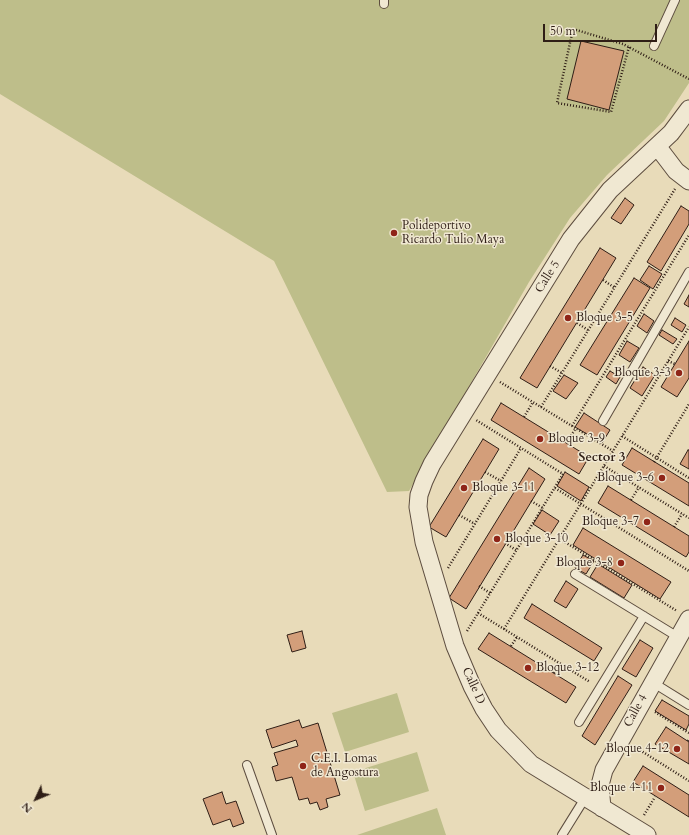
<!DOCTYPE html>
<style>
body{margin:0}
#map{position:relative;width:689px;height:835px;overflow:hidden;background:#e8dbb9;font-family:Cardo,serif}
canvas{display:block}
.north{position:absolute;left:16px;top:779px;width:40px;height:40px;-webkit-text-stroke:3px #f0e8d2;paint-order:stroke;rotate:226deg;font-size:11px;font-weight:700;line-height:16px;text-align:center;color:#2f1e16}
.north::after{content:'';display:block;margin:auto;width:14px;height:18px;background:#2f1e16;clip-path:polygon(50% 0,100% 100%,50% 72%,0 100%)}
.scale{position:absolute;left:543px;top:24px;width:114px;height:18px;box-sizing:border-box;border:2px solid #2f1e16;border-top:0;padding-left:5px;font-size:12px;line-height:14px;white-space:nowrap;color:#2f1e16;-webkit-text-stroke:3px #f0e8d2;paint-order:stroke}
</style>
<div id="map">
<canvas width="689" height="835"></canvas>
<div class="north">N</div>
<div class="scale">50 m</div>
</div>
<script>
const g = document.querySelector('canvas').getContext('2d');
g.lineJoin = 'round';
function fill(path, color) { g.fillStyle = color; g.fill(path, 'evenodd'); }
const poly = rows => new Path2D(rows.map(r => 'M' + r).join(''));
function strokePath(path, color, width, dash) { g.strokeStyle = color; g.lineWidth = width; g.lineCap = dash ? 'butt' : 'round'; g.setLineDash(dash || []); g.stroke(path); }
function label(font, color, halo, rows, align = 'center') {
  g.font = font + ' Cardo,serif'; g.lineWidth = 3; g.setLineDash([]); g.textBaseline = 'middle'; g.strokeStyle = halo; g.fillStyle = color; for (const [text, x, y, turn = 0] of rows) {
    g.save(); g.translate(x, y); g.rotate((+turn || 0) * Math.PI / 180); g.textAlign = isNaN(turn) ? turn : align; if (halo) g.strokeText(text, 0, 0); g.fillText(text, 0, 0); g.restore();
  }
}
const green = poly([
 [0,0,689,0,689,83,664,121,607,175,570,218,529,282,409,491,387,492,274,261,0,94],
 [397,693,409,732,345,752,332,713],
 [417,752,429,791,365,811,353,772],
 [437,808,446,835,357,835]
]);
const building = poly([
 [581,41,624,51,609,110,567,99,581,41],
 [625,198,634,205,621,224,611,218,625,198],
 [681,206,689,211,689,224,661,271,647,262,681,206],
 [600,248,616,258,537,388,520,378,600,248],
 [649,266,662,274,653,289,640,280,649,266],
 [634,278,650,288,597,375,580,365,634,278],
 [689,295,689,307,684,304,689,295],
 [644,314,654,321,647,333,637,326,644,314],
 [675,318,686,325,682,332,671,325,675,318],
 [662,330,677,339,673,344,659,335,662,330],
 [627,341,639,348,630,362,619,355,627,341],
 [689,341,689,378,677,397,661,387,689,341],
 [643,367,655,375,642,396,630,388,643,367],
 [610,371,620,377,616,384,606,377,610,371],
 [564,375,578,383,566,399,553,391,564,375],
 [501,403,589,457,579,474,491,420,501,403],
 [584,413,610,430,602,443,575,427,584,413],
 [483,439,499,449,446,537,429,527,483,439],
 [632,448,689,483,689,506,622,465,632,448],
 [688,450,689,450,689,469,680,464,688,450],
 [529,468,545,479,466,609,449,598,529,468],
 [565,472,589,487,581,501,557,486,565,472],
 [608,486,689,536,689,552,686,557,598,503,608,486],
 [542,510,559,521,550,535,533,524,542,510],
 [583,528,671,582,660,599,573,545,583,528],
 [583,555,594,561,586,574,575,568,583,555],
 [598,564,632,585,624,598,590,577,598,564],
 [566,581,578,589,566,608,554,601,566,581],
 [532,604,602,648,594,661,524,618,532,604],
 [302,631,306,648,292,652,287,635,302,631],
 [489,633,576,687,566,703,478,649,489,633],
 [640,640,653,648,636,677,622,669,640,640],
 [618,676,632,685,595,745,582,736,618,676],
 [662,700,689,716,689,724,686,730,655,711,662,700],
 [299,720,302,728,318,723,340,795,326,799,328,807,320,810,317,802,310,804,308,798,299,800,292,777,276,781,272,767,278,765,274,753,298,746,296,740,272,748,266,730,299,720],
 [666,727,689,742,689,764,655,744,666,727],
 [643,766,689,795,689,817,633,782,643,766],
 [222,792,226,804,236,801,244,823,233,827,230,819,213,825,203,799,222,792]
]);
const path = poly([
 [629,47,611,112,557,103,573,29,623,44,689,79],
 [603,280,615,288],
 [577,323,588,330],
 [668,361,675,364],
 [550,366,562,373],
 [500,382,613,451],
 [541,407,675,189],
 [524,417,533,402],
 [572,426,689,235],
 [622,436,689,478],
 [566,443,576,428],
 [654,462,689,404],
 [604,466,689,518],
 [485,472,501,481],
 [555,488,689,571],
 [631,500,639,487],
 [531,501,543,508],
 [459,515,475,524],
 [674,527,682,514],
 [560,539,677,611],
 [505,543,516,550],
 [448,568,521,448],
 [479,586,490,593],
 [478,613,590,682],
 [504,629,689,327],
 [467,631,563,474,476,420],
 [511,646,517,637],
 [554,673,559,663],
 [655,712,689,733],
 [688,741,689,739],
 [635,747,689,781],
 [644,815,655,797]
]);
const lane = poly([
 [384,0,384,4],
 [654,46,675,0],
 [603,421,689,272],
 [575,574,678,637],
 [652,682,689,705],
 [579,722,644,616],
 [247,765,272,835],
 [562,835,585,798]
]);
const street = poly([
 [657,146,676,171,689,181],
 [602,808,600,785,604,770,689,619],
 [647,835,531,764,498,730,484,709,472,686,455,646,424,542,418,507,419,495,424,481,432,464,571,239,610,190,671,133,689,109]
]);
const markers = [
 [394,233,4,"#8f2418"],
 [568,318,4,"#8f2418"],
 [679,373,4,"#8f2418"],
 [540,439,4,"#8f2418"],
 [662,478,4,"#8f2418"],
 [464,488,4,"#8f2418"],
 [647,522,4,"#8f2418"],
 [497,539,4,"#8f2418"],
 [621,563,4,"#8f2418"],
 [528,668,4,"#8f2418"],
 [677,749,4,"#8f2418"],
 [303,766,4,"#8f2418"],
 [661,788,4,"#8f2418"]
];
const poiNames = [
 ["Polideportivo",402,226],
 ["Ricardo Tulio Maya",402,240],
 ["Bloque 3-5",576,318],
 ["Bloque 3-3",671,373,"right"],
 ["Bloque 3-9",548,439],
 ["Bloque 3-6",654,478,"right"],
 ["Bloque 3-11",472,488],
 ["Bloque 3-7",639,522,"right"],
 ["Bloque 3-10",505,539],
 ["Bloque 3-8",613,563,"right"],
 ["Bloque 3-12",536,668],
 ["Bloque 4-12",669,749,"right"],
 ["C.E.I. Lomas",311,759],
 ["de Angostura",311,773],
 ["Bloque 4-11",653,788,"right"]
];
const streetNames = [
 ["Calle 5",548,277,-58],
 ["Calle D",473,686,65],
 ["Calle 4",636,711,-61]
];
const neighbourhoodNames = [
 ["Sector 3",602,458]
];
fill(green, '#bebe8a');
fill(building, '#d39e7a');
strokePath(building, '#2f1e16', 1);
strokePath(lane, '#5d4d3f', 10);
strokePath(street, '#5d4d3f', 19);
strokePath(path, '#2f1e16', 2.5, [1, 2]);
strokePath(lane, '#f0e8d2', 8);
strokePath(street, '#f0e8d2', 17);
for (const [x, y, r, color] of markers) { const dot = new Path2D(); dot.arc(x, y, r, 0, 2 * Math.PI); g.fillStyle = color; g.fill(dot); strokePath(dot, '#f0e8d2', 1.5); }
label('12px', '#2f1e16', '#f0e8d2', poiNames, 'left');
label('12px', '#2f1e16', '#f0e8d2', streetNames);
label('bold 13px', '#2f1e16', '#f0e8d2', neighbourhoodNames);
</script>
